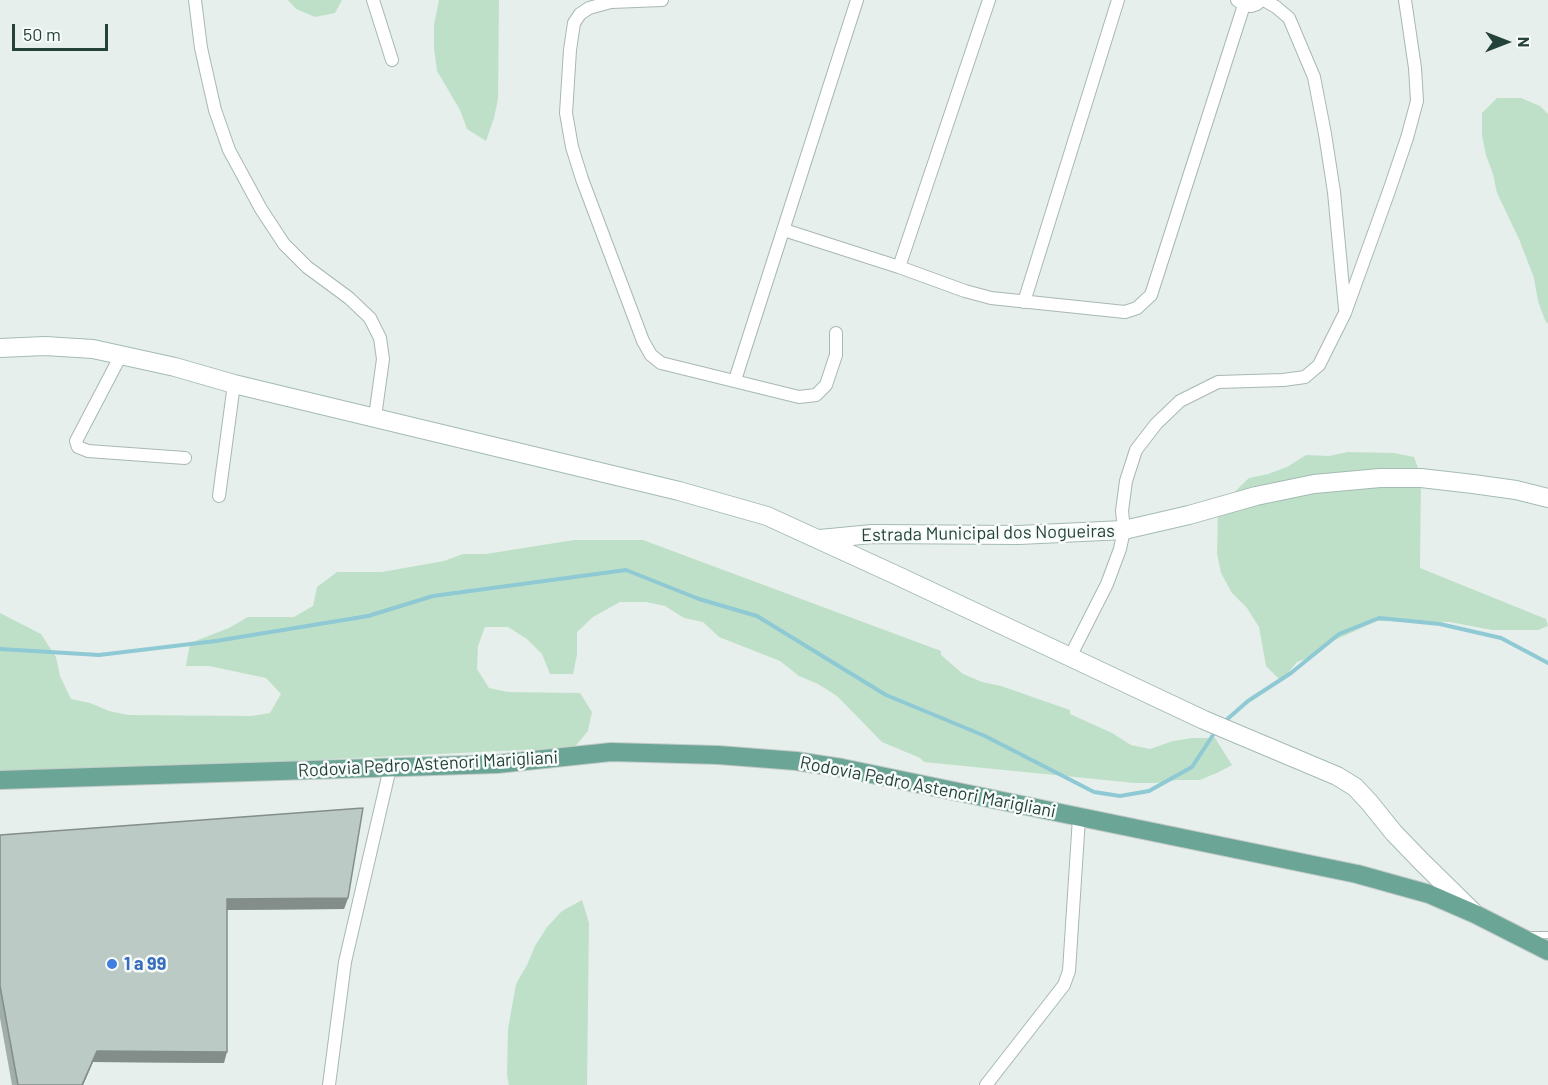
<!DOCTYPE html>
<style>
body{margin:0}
#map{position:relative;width:1548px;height:1085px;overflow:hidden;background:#e6efeb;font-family:Barlow,sans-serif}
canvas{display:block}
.north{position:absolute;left:1476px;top:12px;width:60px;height:60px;-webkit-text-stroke:4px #f7fbf9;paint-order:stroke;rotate:90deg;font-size:16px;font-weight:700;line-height:24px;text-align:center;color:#24423a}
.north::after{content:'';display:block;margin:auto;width:21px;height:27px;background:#24423a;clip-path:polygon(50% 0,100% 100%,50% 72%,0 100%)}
.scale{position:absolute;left:12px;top:24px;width:96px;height:27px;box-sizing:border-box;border:3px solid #24423a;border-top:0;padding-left:8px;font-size:18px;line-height:21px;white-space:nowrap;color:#24423a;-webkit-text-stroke:4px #f7fbf9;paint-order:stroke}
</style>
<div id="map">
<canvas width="1548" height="1085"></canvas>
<div class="north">N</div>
<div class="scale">50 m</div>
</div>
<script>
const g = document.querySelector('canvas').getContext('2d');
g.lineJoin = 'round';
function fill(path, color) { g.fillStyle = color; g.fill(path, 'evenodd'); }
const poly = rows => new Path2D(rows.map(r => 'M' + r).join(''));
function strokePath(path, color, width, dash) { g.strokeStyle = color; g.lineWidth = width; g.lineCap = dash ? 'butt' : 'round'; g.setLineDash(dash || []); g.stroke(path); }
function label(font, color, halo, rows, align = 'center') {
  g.font = font + ' Barlow,sans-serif'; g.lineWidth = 5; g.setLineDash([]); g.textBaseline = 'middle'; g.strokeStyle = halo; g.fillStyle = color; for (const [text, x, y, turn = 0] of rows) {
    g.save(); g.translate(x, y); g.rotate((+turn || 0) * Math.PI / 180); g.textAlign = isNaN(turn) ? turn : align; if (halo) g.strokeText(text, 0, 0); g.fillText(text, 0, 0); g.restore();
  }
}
const green = poly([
 [288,0,342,0,335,13,315,17,296,9],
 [439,0,499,0,498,99,494,118,486,141,467,129,460,110,437,71,434,48,434,25],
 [1497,98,1521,98,1540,106,1548,114,1548,324,1545,320,1538,301,1534,278,1519,239,1497,193,1493,174,1486,155,1482,136,1482,113],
 [1348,452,1394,453,1414,457,1421,476,1420,568,1546,619,1548,626,1538,630,1492,630,1450,622,1377,621,1335,640,1316,655,1297,662,1281,681,1266,666,1259,627,1247,608,1232,593,1221,573,1217,554,1218,508,1249,478,1268,474,1287,467,1306,455,1329,456],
 [574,540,643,540,941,651,941,655,963,674,982,682,1001,686,1070,710,1070,714,1112,733,1131,745,1150,749,1173,741,1192,738,1215,738,1232,765,1219,772,1200,780,1177,780,1157,783,1135,783,924,762,920,758,882,742,837,696,818,684,799,676,780,661,719,637,703,622,684,618,665,606,646,602,620,602,593,617,577,632,577,655,573,674,550,674,542,654,527,639,508,627,485,627,478,646,477,669,489,688,508,692,580,693,592,712,588,731,572,750,522,750,0,775,0,613,41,634,56,657,60,676,71,699,90,703,109,711,128,715,251,716,270,713,281,694,266,678,209,666,186,666,190,643,229,628,248,617,294,617,313,606,317,587,337,572,382,572,444,561,463,554,486,554],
 [582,900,589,923,587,1085,509,1085,507,1075,508,1029,516,984,527,965,535,946,547,927,562,911]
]);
const stream = poly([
 [0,649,99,655,216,641,368,616,433,596,626,570,699,599,757,616,886,695,985,736,1094,792,1120,796,1149,791,1192,767,1215,732],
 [1224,722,1248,701,1291,673,1339,634,1379,618,1440,624,1501,638,1548,663]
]);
const lane = poly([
 [1529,935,1548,935]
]);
const street = poly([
 [195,0,201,48,215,110,229,150,261,209,284,244,307,267,349,298,370,318,380,338,383,359,375,417],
 [373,0,392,60],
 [662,0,611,2,589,8,580,14,574,23,570,50,566,113,572,147,582,179,643,341,651,355,661,363,799,397,816,395,826,385,836,355,836,333],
 [1237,0,1244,5,1251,6,1257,4,1261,0],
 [1264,0,1276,7,1289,18,1314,77,1325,134,1334,192,1345,309],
 [784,230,899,267,965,291,991,298,1125,312,1137,308,1151,295,1244,5],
 [899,267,989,0],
 [1024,302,1118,0],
 [121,355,76,441,78,447,88,451,185,458],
 [735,380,857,0],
 [219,496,234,384],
 [1070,657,1107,584,1120,549,1124,530,1122,511,1126,481,1136,450,1156,424,1180,401,1218,382,1283,380,1305,377,1319,365,1345,313,1389,191,1407,138,1417,101,1415,68,1405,0],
 [329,1085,345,962,390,768],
 [986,1085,1064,985,1069,971,1079,818]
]);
const secondary = poly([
 [0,348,45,346,93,349,175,367,234,384,679,491,767,516,896,575,1204,720,1337,776,1355,787,1369,802,1394,833,1422,862,1474,913],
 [820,539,872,534,1019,535,1124,530,1189,515,1256,496,1314,484,1380,478,1421,478,1473,484,1516,490,1548,498]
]);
const primary = poly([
 [0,780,497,764,611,752,718,755,796,761,842,768,1357,874,1429,894,1475,914,1548,951]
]);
const wall = poly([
 [0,835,348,898,344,909,227,910,224,1063,93,1062,83,1085,12,1085,0,1018]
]);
const shadedWall = poly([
 [348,898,344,909,223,910,227,899],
 [97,1051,227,1052,224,1063,93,1062,83,1085,82,1085]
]);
const building = poly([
 [363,808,348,898,227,899,227,1052,97,1051,82,1085,18,1085,0,986,0,835,363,808]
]);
const markers = [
 [112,964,6,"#3f7fe0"]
];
const streetNames = [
 ["Estrada Municipal dos Nogueiras",988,533,-1],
 ["Rodovia Pedro Astenori Marigliani",428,764,-3],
 ["Rodovia Pedro Astenori Marigliani",928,787,11]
];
const shopNames = [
 ["1 a 99",124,964]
];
fill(green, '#bfe0c8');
strokePath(stream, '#8ec9d4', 4);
strokePath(lane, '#a8b8b2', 8);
strokePath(street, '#a8b8b2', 14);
strokePath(secondary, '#a4bbb3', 20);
strokePath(primary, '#c2cac8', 20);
strokePath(lane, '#fff', 6);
strokePath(street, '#fff', 12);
strokePath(secondary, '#fff', 18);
strokePath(primary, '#6aa596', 18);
fill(wall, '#a1aea9');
fill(shadedWall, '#838d89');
fill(building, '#bbcac4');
strokePath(building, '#838d89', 1.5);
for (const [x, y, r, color] of markers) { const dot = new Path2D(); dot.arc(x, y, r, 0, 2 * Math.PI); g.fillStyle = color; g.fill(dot); strokePath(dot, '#f7fbf9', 2); }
label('18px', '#24423a', '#f7fbf9', streetNames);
label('bold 18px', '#366cbe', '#f7fbf9', shopNames, 'left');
</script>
